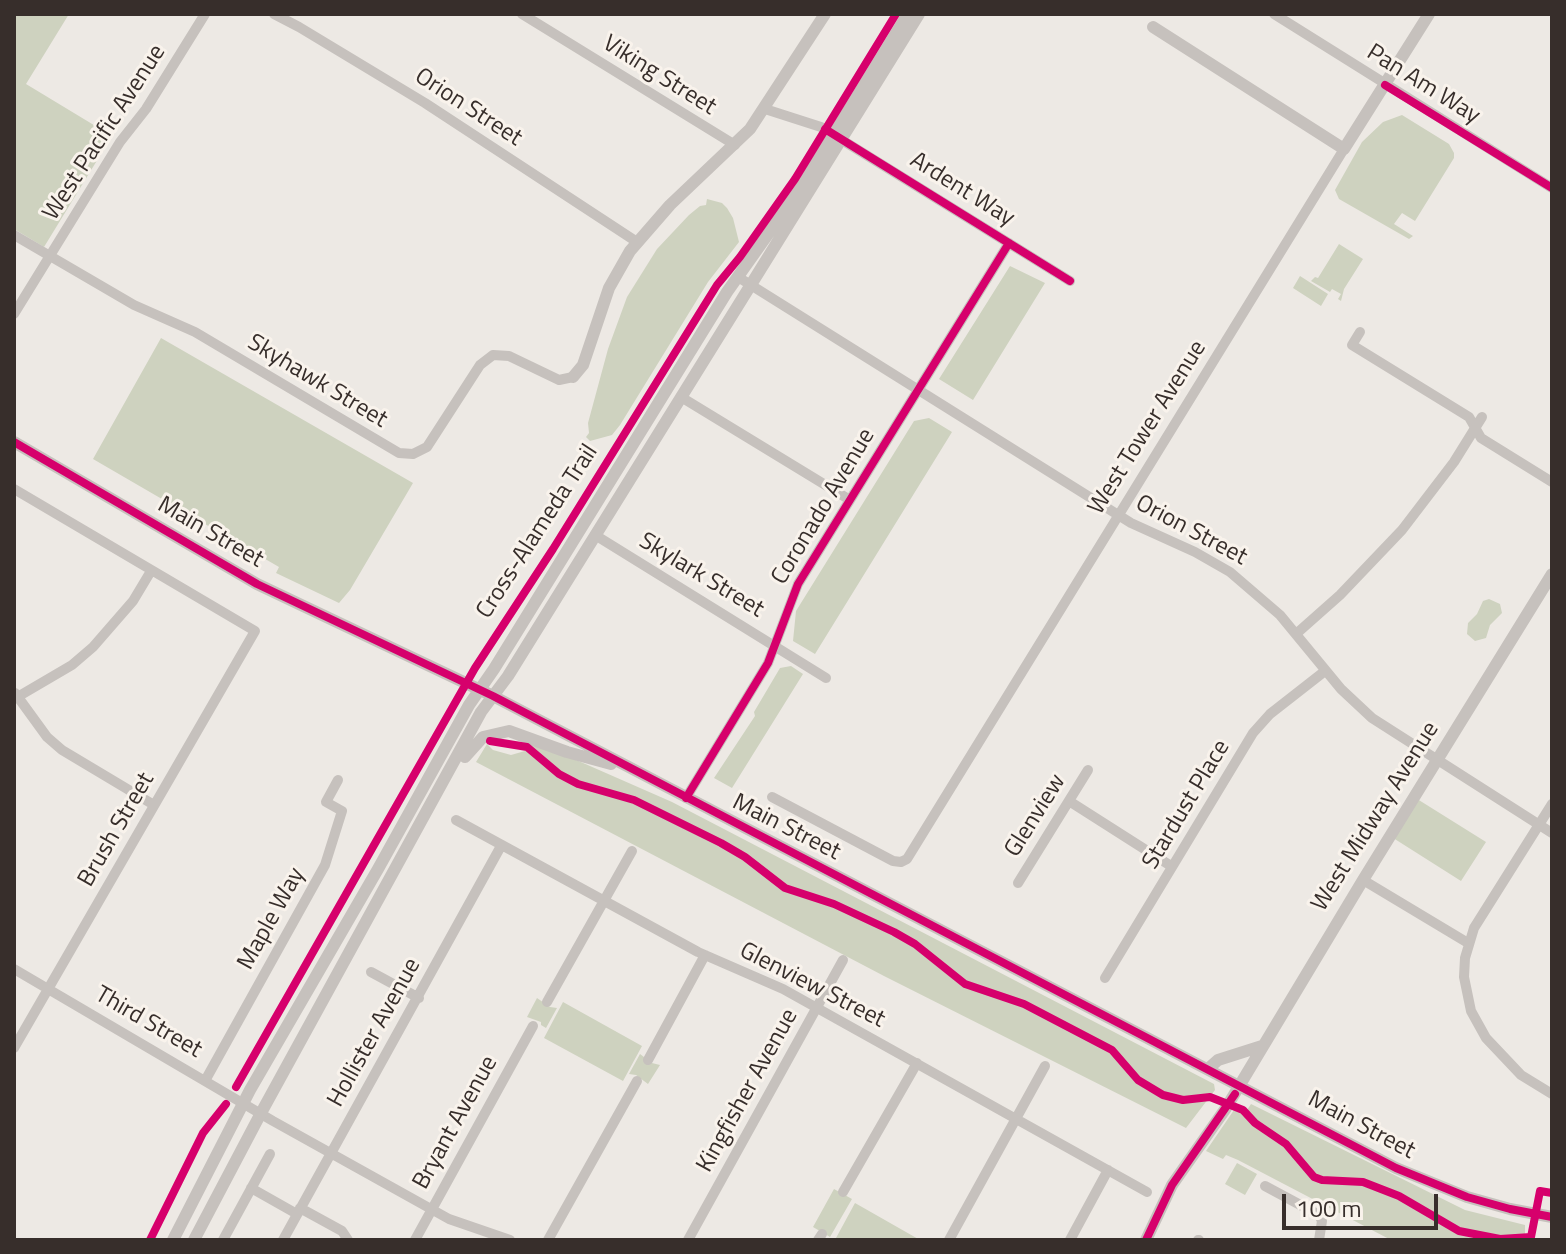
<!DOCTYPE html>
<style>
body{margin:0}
#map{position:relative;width:1566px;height:1254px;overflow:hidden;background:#ede9e4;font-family:"Titillium Web",sans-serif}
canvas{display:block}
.frame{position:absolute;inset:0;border:16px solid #372e2b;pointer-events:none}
.scale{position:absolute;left:1282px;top:1194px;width:156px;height:36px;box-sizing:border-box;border:4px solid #372e2b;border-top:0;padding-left:10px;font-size:24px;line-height:28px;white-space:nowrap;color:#372e2b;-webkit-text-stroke:6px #f9f3ec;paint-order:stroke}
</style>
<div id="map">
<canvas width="1566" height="1254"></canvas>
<div class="frame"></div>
<div class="scale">100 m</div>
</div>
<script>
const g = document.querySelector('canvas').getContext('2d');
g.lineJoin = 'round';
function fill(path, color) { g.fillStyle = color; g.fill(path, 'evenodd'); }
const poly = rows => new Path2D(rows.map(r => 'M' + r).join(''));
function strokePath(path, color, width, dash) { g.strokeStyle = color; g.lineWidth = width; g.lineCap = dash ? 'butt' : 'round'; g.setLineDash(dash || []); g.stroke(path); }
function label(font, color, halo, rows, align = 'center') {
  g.font = font + ' "Titillium Web",sans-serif'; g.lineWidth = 6; g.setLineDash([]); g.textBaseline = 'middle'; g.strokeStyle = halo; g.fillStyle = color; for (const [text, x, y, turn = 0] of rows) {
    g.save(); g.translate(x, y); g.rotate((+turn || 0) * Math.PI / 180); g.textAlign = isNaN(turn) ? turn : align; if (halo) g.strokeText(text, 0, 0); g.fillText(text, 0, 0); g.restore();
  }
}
const green = poly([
 [14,14,69,14,26,84,112,136,44,247,14,229],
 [1402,115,1449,144,1454,153,1454,158,1415,221,1402,213,1394,224,1413,236,1409,239,1339,199,1335,190,1362,142,1383,122],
 [707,199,722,203,727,208,733,218,739,242,708,282,620,425,612,435,590,441,586,437,589,433,588,423,608,349,627,297,657,249,689,215,700,206,706,205],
 [1339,244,1363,259,1344,289,1341,301,1338,299,1341,294,1332,289,1330,292,1311,281,1315,277,1318,278],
 [1010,266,1045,283,973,400,939,379],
 [1300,276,1328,294,1321,306,1293,288],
 [161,338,413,483,350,590,339,603,276,573,279,567,93,459],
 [929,418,952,432,815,654,793,641,796,611,914,421],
 [1489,599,1500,604,1502,613,1490,625,1486,638,1475,641,1467,634,1468,623,1477,614,1483,601],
 [791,666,803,674,732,788,714,778,755,716,754,712,780,668],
 [533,741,672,802,1214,1084,1215,1090,1186,1128,884,976,476,762,487,744,493,750,511,755,525,751],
 [1414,797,1486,842,1461,881,1390,836],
 [537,998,550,1007,557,1008,546,1028,541,1025,541,1022,527,1017],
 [563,1002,642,1046,623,1081,544,1038],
 [640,1054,652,1063,660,1065,648,1084,636,1075,629,1074],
 [1251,1104,1465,1210,1525,1225,1525,1240,1391,1240,1238,1160,1226,1155,1223,1159,1206,1151,1234,1110,1245,1113],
 [1237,1163,1257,1174,1245,1195,1225,1184],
 [834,1189,852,1199,830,1237,813,1227],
 [855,1203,920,1240,840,1240,836,1238]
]);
const minor = poly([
 [274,14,299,27,425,103,637,242],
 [522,14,735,145],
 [1274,14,1552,188],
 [765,109,821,127,1070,281],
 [14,235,134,305,195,332,399,453,413,454,427,447,480,365,493,355,509,356,559,380,573,377],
 [738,277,1131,523,1195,552,1230,572,1280,615,1341,689,1372,718,1552,833],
 [14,314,120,142,146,109,205,14],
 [1360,332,1352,345,1469,417,1481,438,1552,482],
 [681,397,850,500],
 [14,489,255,631,14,1048],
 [595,535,826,678],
 [1296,634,1340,595,1402,530,1454,462,1482,417],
 [15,693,47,737,62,750,154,805],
 [14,699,72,665,93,647,133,601,151,571],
 [772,797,893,861,901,862,907,859,1344,149],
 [686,798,768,663,798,584,1009,243],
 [1069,801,1171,866],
 [1552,804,1474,928,1465,958,1464,977,1471,1011,1486,1038,1521,1075,1552,1094],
 [456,820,698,952,783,989,1147,1192],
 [1363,880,1468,943],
 [1018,883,1088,770],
 [14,969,273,1121,449,1219,510,1240],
 [371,972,419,998],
 [1105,978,1253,733,1270,714,1325,671],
 [547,1002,632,851],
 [648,1060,705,955],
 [206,1079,325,865,342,811,326,802,338,780],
 [1265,1186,1319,1215,1322,1221,1319,1240],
 [251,1188,297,1214],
 [843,1192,917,1063],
 [300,1208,342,1231,348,1240],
 [223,1240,270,1154],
 [283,1240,501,846],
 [415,1240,533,1026],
 [548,1240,637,1081],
 [688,1240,843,960],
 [818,1240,822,1234],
 [949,1240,1045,1066],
 [1070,1240,1108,1170],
 [1198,1240,1199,1240]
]);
const tertiary = poly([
 [1153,27,1344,149,1429,14],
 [573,377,583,365,609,288,630,251,670,205,750,129,825,14],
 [14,442,257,584,493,696,1396,1168,1467,1197,1510,1209,1552,1217],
 [465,757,483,737,509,731,567,752,611,764],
 [1209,1068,1218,1060,1262,1046],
 [173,1240,250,1090,378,869,469,705,494,669,727,292,800,189,908,14],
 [194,1240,261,1113,481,712,508,676,919,14],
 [1146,1240,1172,1185,1226,1108,1363,880,1552,574]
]);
const cycleway = poly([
 [1385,85,1552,188],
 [825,129,1070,281],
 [14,442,257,584,493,696,1396,1168,1467,1197,1510,1209,1552,1217],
 [490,741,527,747,559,774,578,784,634,800,721,843,745,857,785,888,834,904,894,932,915,944,965,984,1024,1004,1112,1050,1138,1080,1163,1095,1183,1100,1210,1097,1243,1110,1255,1123,1286,1144,1314,1177,1322,1180,1363,1182,1399,1196,1459,1231,1500,1239,1531,1237,1540,1191,1552,1193],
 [686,798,768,663,798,584,1009,243],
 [236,1087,475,668,553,549,717,285,740,257,795,179,896,14],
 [150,1240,203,1133,226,1104],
 [1146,1240,1172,1185,1235,1094]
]);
const streetNames = [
 ["Viking Street",659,76,32],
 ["Pan Am Way",1423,85,32],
 ["Orion Street",468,108,33],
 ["West Pacific Avenue",105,133,-57],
 ["Ardent Way",962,190,32],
 ["Skyhawk Street",317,382,31],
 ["West Tower Avenue",1148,428,-58],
 ["Coronado Avenue",824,507,-59],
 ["Orion Street",1191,531,28],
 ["Cross-Alameda Trail",538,532,-57],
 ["Main Street",210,533,30],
 ["Skylark Street",701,576,31],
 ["Stardust Place",1187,805,-59],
 ["Glenview",1036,816,-58],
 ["West Midway Avenue",1376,817,-58],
 ["Main Street",786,828,27],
 ["Brush Street",117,830,-60],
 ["Maple Way",272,919,-61],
 ["Glenview Street",812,986,27],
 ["Third Street",148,1023,30],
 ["Hollister Avenue",375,1033,-61],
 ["Kingfisher Avenue",748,1091,-61],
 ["Bryant Avenue",456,1123,-61],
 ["Main Street",1361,1126,28]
];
fill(green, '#ced2bf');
strokePath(minor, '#c6c1bd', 10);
strokePath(tertiary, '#c6c1bd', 12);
strokePath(cycleway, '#d6006c', 8);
label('24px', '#372e2b', '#f9f3ec', streetNames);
</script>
